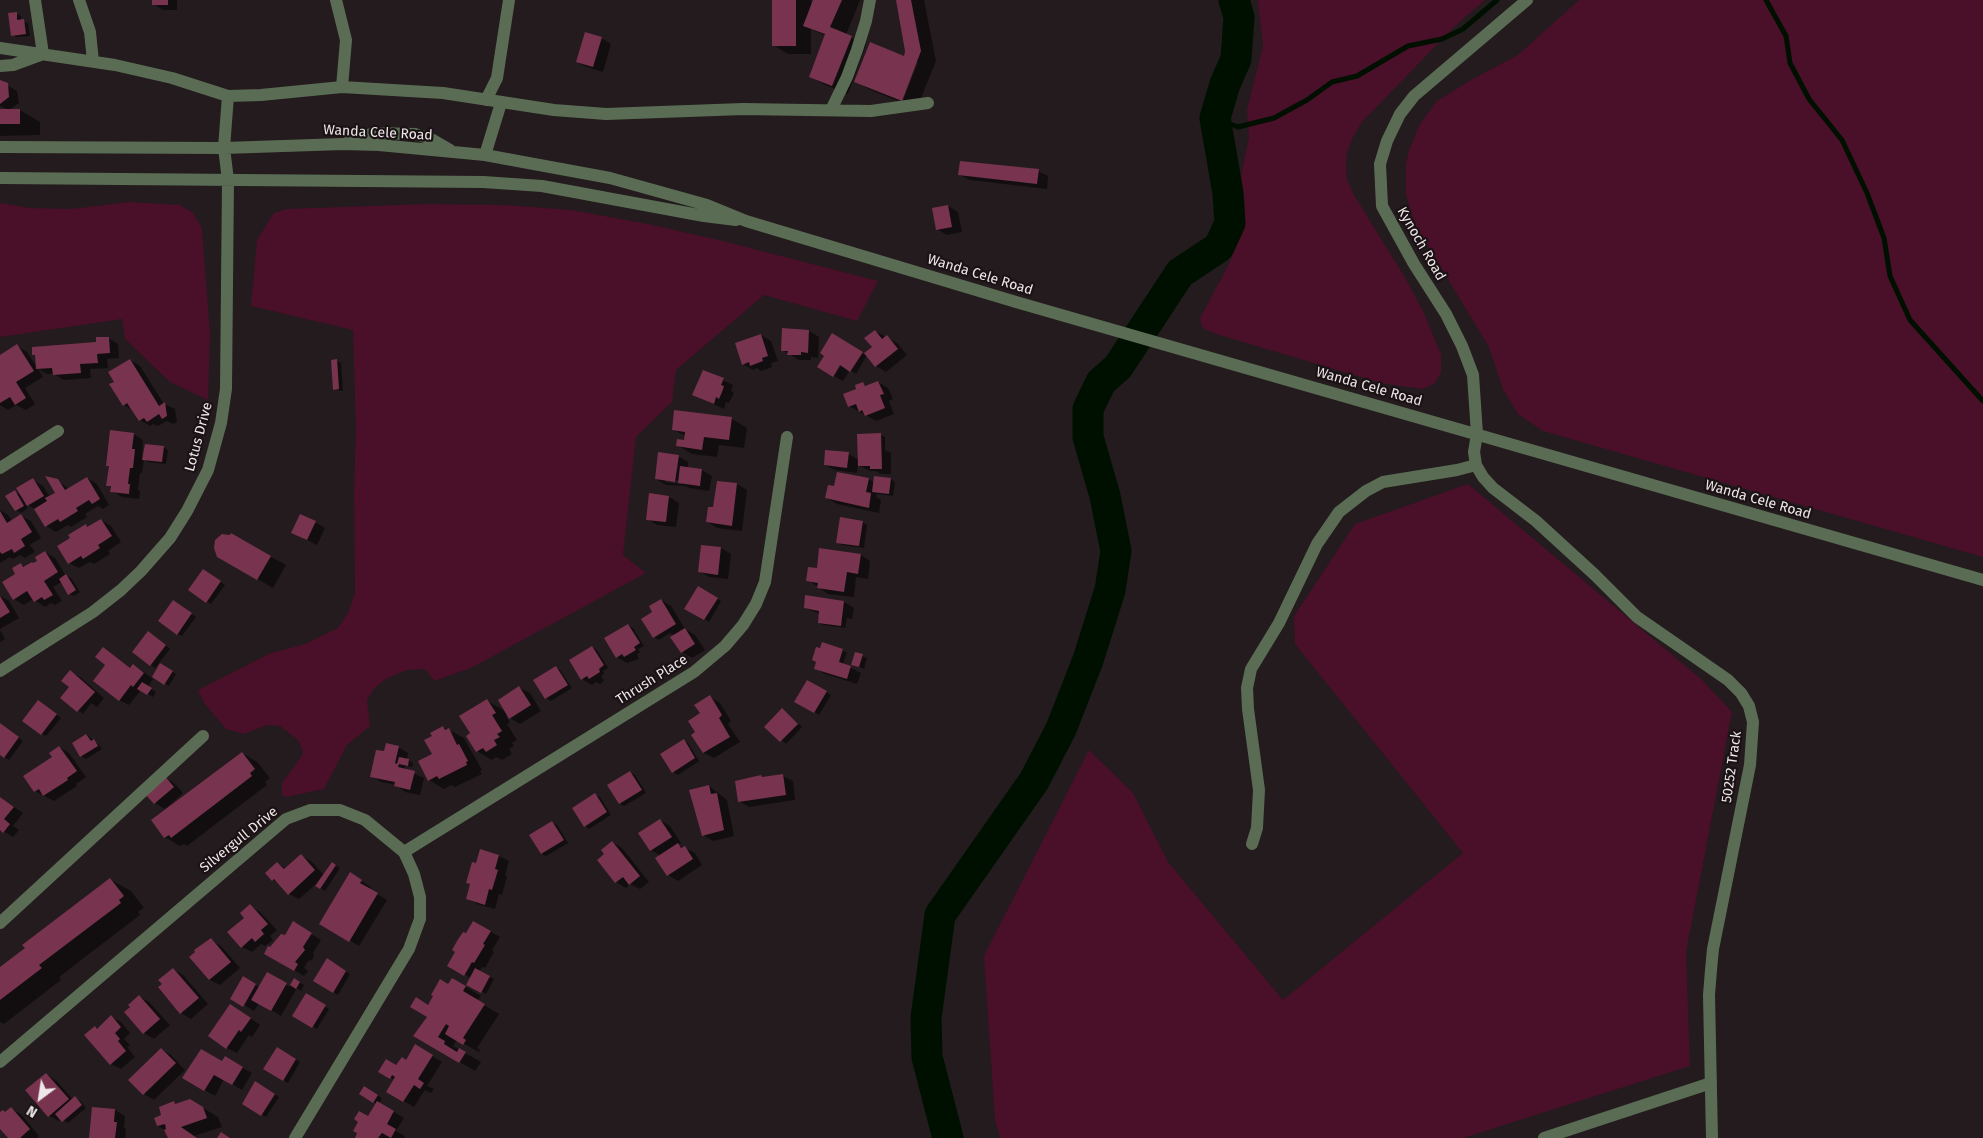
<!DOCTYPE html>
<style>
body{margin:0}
#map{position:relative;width:1983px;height:1138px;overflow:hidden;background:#231b1d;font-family:"Fira Sans",sans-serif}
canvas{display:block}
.north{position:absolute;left:15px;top:1073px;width:50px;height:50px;-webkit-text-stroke:4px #1a1214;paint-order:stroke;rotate:211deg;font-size:14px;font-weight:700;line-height:20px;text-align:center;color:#ede7e8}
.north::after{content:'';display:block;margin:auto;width:18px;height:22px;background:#ede7e8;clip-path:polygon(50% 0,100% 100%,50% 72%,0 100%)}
</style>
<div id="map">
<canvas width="1983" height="1138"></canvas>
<div class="north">N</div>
</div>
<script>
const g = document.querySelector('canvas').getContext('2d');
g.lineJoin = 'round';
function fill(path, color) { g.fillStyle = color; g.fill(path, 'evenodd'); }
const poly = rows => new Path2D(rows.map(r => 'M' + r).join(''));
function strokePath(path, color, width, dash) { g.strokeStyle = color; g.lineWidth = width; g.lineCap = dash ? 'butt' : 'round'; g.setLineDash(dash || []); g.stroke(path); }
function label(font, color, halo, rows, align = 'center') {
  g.font = font + ' "Fira Sans",sans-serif'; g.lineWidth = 4.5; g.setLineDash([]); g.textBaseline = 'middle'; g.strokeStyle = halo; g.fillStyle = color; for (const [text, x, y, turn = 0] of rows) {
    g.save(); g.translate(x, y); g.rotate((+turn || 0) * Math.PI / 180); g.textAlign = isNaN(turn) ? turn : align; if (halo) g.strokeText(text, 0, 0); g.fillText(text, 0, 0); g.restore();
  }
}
const green = poly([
 [1258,0,1485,0,1454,27,1362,122,1353,137,1347,152,1346,166,1347,180,1354,195,1407,281,1423,311,1441,354,1441,373,1434,384,1422,389,1381,383,1216,334,1204,329,1201,324,1200,318,1230,262,1236,243,1238,190,1249,138,1247,110,1263,46],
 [1579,0,1983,0,1983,557,1543,431,1518,414,1503,389,1489,347,1415,225,1406,195,1406,164,1409,150,1420,124,1437,101,1471,80,1518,55],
 [129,202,180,205,193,213,202,228,210,334,208,400,170,382,125,339,122,319,0,337,0,203,30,208,71,209],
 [425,204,505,205,571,210,648,224,723,241,878,281,857,321,764,295,676,370,672,402,636,437,623,555,646,573,471,668,434,681,426,670,419,669,407,670,384,680,374,689,367,700,370,726,347,745,324,789,286,797,282,795,282,783,301,757,303,752,298,740,280,726,267,725,244,734,226,729,204,703,198,690,271,653,305,644,338,628,349,611,355,593,354,491,356,428,353,330,251,306,257,240,274,213,286,209],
 [1468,484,1701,679,1732,712,1686,952,1690,1066,1463,1138,1000,1138,995,1120,984,956,1089,750,1133,793,1168,862,1283,1000,1463,853,1295,644,1294,616,1355,524]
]);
const shadow = poly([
 [153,0,177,0,177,10,163,10,153,4],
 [773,0,811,0,811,8,815,0,860,0,846,35,866,45,848,94,825,85,810,76,826,36,811,29,811,54,788,54,773,45],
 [897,0,924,0,936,61,917,108,902,103,918,62,916,62,900,102,871,90,856,82,904,57,907,51],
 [16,13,21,16,21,21,28,23,30,36,17,37,12,35],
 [601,38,611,44,603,72,587,67,577,62],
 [0,81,17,91,19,103,9,110,0,106],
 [0,110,20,110,40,122,40,135,0,136],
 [1038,171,1048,176,1047,189,970,180,960,175],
 [948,206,958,212,962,232,947,235,937,229],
 [783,330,809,331,819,337,818,358,811,357,811,360,799,360,782,350],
 [875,331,897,343,907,355,886,372,876,366,867,355,856,374,850,370,843,381,834,376,844,361,842,341,865,355,873,348],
 [761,335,771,341,778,361,771,363,772,367,761,371,757,368,753,370,743,364],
 [108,338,118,344,119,358,107,359,108,368,90,369,91,378,64,380,54,374,47,374,38,369,43,377,25,388,35,404,26,410,16,405,8,410,0,405,0,357,17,346,27,352,37,367,36,356,33,355,98,343],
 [130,360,140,366,164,404,175,409,177,422,173,424,167,421,158,426,153,424,150,426,140,420,134,411,124,405,116,382],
 [337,361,341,363,343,391,334,389],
 [723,380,733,385,731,391,734,393,729,403,726,402,724,409,694,395],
 [878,382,888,388,893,399,889,401,894,414,876,421,849,406,863,384,868,386],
 [675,411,732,419,747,428,744,448,719,445,717,457,692,454,677,445,685,441,685,436,673,429],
 [133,434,143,440,142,455,144,456,163,447,168,450,166,464,148,462,144,459,142,473,140,473,138,490,140,491,139,499,122,497,112,491,112,488,108,485,110,467,107,465],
 [880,435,885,437,885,450,891,453,891,474,881,474,876,471,870,471,858,465,857,473,835,470,825,465,826,451,849,454,859,460],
 [678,456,688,462,688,468,702,470,712,476,709,491,689,488,685,486,666,485,656,479],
 [665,479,682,481,681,484,665,482],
 [875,477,891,479,895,482,893,496,877,494,876,497,881,500,879,513,837,504,827,498,869,479,874,483],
 [87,478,97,484,109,505,103,509,98,506,85,514,87,517,71,527,68,525,56,532,46,526,36,510,25,503,28,508,21,513,16,510,15,492,23,496,33,480,43,486,50,497,56,493,57,480,69,489],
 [718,482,737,484,747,490,742,531,717,528,707,522,714,509],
 [650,494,669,497,679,503,676,527,657,525,647,519],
 [0,510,8,515,12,521,21,516,31,521,41,538,30,545,35,552,25,558,20,555,13,559,10,557,0,563],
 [101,520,111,526,121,542,108,551,110,554,94,564,90,562,79,568,69,563,71,538,86,526,89,528],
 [315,522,325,528,317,545,303,538],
 [863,522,867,525,864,548,842,545,838,542],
 [231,535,286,565,273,588,218,556],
 [702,546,721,548,731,554,728,579,709,577,699,571],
 [45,552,55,558,66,576,71,578,80,592,74,596,69,594,62,582,53,587,62,601,55,605,51,603,45,607,33,599,24,605,14,599,4,583,17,575,21,564,25,567,39,561],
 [861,555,870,561,868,579,856,577,854,597,828,594,808,580,818,569],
 [207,573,225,585,211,604,207,602],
 [698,588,721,601,709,622,686,608],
 [0,596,9,601,19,618,0,629],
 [806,597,844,602,854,608,852,619,847,618,845,628,824,625,819,623,820,614,805,608],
 [661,600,671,606,685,629,695,635,705,650,692,658,682,652,675,636,670,633,659,640,654,637,652,613],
 [178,604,196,617,182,636,177,634],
 [628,625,633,628,644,646,638,649,640,652,637,654,639,659,627,663,617,657],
 [0,630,5,639,0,642],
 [153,635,170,649,155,668,134,652],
 [592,647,597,650,608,668,603,671,604,674,601,676,604,681,600,684,596,682,592,685,582,679],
 [103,649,131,669,134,665,153,679,148,687,156,692,153,697,141,690,129,705,119,700],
 [842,650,847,653,843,664,861,673,857,684,825,674,815,668],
 [862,656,867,658,864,669,853,664],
 [161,665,176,674,169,686,153,676],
 [556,667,560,670,572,688,551,701,546,698],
 [71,672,80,677,104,698,97,707,91,703,83,714,62,698,70,687],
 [808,681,831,695,819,715,796,701],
 [520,688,530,693,541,711,520,724,506,716,510,722,507,724,517,740,512,743,514,746,509,749,512,754,502,760,496,757,492,760,477,751,472,734,487,701,507,712],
 [710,697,720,703,731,721,728,724,740,742,714,758,704,753,693,735,697,732,701,714],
 [43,704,61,718,46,736,42,734],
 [782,710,802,727,786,744,766,727],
 [0,726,5,727,23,741,9,760,0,754],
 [443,727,464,738,482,770,480,771,482,774,455,787,451,785,444,789,429,780,433,754,434,737],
 [87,735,98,744,102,749,86,759,81,756],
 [684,741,688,743,699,761,678,775,673,772],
 [59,747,69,753,86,777,76,784,77,786,54,801,35,791],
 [398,747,408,753,407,760,413,763,412,767,405,766,405,769,424,778,420,795,405,792,396,785,381,782,371,776,385,753],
 [242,753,257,762,270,778,265,782,267,785,187,846,184,844,180,846,165,837],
 [630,772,635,775,646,793,624,806,619,803],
 [783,776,793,781,795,800,749,807,739,801,761,777,764,778],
 [164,777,174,783,183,793,165,809,155,803],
 [709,786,727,800,734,836,713,841,703,835],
 [595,795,600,797,611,815,589,829,585,826],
 [0,797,23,813,13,826,19,830,13,837,0,829],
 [660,820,670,826,681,843,678,845,695,853,702,865,678,881,668,875,661,856,651,850],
 [552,822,557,825,568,843,546,856,542,854,531,836],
 [612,842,622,848,649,882,640,889,630,884,626,888,616,882,606,854],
 [481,851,499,856,509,861,505,875,507,876,502,895,499,894,495,909,477,904,467,898],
 [301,856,311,861,324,875,332,863,340,868,325,891,315,885,299,899,289,894,280,884,273,880,277,863,287,869],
 [350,874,371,887,370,890,387,900,359,946,321,923],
 [111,880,131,891,144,908,138,912,140,915,59,977,61,980,4,1024,0,1022,0,969],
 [250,906,260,912,277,930,270,936,273,940,265,946,261,944,252,952,242,947],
 [474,922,500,937,492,950,494,952,485,968,482,967,479,972,494,979,486,994,468,984,471,978,448,965],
 [293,923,321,940,313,953,314,956,312,960,308,961,304,968,308,971,304,976,266,953,285,936],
 [211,940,221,946,240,968,220,985,210,980,191,958],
 [327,960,350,974,338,995,314,980],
 [173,969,183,975,208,1004,191,1019,181,1013],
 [267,973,290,987,294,980,304,985,301,991,297,988,281,1016,259,1003,254,1011,232,998,243,978,259,987],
 [453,979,481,996,477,1001,499,1014,477,1048,480,1050,479,1052,457,1040,453,1046,481,1062,475,1071,415,1036,428,1017,429,1006],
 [306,995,329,1009,317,1029,294,1015],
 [139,996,149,1002,170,1025,154,1039,144,1033,125,1012],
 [240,1011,260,1025,252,1037,249,1035,237,1053,227,1048],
 [111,1017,121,1022,130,1033,124,1039,130,1045,127,1047,135,1057,121,1069,111,1064],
 [416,1046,442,1062,427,1086,434,1089,431,1093,425,1090,414,1107,388,1092,395,1080,380,1072,406,1061],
 [277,1048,300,1062,288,1083,265,1069],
 [162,1050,171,1055,185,1070,154,1100,144,1094,130,1080],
 [225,1058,252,1073,242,1090,224,1079,215,1096,184,1078,223,1062],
 [47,1075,57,1081,73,1100,75,1098,80,1101,86,1108,68,1123,62,1119,59,1121,49,1116],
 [256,1083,279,1097,266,1117,243,1103],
 [364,1088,382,1098,379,1103,404,1118,396,1131,405,1136,404,1138,356,1138,377,1104,360,1094],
 [190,1100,218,1117,222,1127,194,1136,198,1138,171,1138,167,1131,158,1126,174,1103,177,1105],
 [11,1109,21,1114,39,1136,37,1138,10,1138,0,1127,0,1114,6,1113],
 [115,1110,125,1116,124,1128,126,1129,125,1138,91,1138]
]);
const stream = poly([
 [1766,0,1786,36,1790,63,1809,99,1842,140,1867,193,1884,238,1890,276,1910,320,1983,401],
 [1215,118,1238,127,1274,118,1307,100,1332,82,1357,76,1408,46,1442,39,1463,29,1497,0]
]);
const river = poly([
 [948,1138,927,1057,926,1018,940,915,1034,781,1061,729,1088,660,1110,590,1116,551,1105,496,1088,437,1088,409,1101,382,1118,367,1180,273,1219,247,1230,223,1228,193,1215,118,1225,84,1236,59,1239,17,1234,0]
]);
const building = poly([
 [152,0,168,0,168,5,152,5],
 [772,0,796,0,796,46,772,46],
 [813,0,842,0,830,27,852,36,832,86,809,77,825,34,803,26],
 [896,0,911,0,921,51,902,101,854,82,870,42,904,56,905,51],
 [17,12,17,20,24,19,26,34,11,36,8,13],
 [585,32,602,37,593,67,576,62],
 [0,80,8,83,9,97,0,104],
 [0,109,20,109,20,124,0,124],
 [960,161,1039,169,1037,184,958,175],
 [948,205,952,227,936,230,932,208],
 [782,328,809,330,808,353,801,352,801,355,787,355,788,351,781,351],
 [875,330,882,339,887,335,898,349,875,367,864,353,872,347,864,338],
 [832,333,863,352,850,372,840,365,833,377,817,367,824,356,820,353],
 [761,334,768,356,762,358,763,361,750,366,749,362,742,365,735,343],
 [96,337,109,337,110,353,97,354,98,363,80,364,81,373,53,375,52,368,36,369,35,355,32,355,32,347,96,342],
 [17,344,34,371,16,382,26,398,15,405,10,397,0,403,0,355],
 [130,359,159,406,165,402,167,416,162,419,159,414,147,422,144,418,139,421,127,403,123,406,109,384,114,382,108,372],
 [337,359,339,389,333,390,331,360],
 [703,370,724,378,721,385,724,386,722,392,719,399,716,397,714,404,692,395],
 [878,381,884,394,880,395,885,408,865,416,862,410,859,412,856,404,848,407,843,394,856,389,855,385,863,382,865,386],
 [674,410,732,417,729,440,704,437,702,450,676,446,677,439,684,440,685,432,672,430],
 [110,430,134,433,132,449,135,449,134,459,133,468,130,468,128,484,130,484,129,494,110,492,111,486,106,486,109,466,106,466],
 [881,433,882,469,870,469,870,466,858,466,857,434],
 [145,444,164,446,162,462,142,460],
 [825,450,849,452,847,468,824,465],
 [658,452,679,455,675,482,655,479],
 [680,466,702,469,700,486,678,483],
 [837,472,869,478,866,492,871,493,869,508,825,498,828,485,834,486],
 [45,476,58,479,65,490,87,477,100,499,92,504,89,500,76,508,78,511,60,522,58,519,45,527,34,509,47,501,45,498,55,493],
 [874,476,891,478,889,494,872,492],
 [33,478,44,496,27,506,16,488],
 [717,481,737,483,732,526,706,522,708,507,713,507],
 [15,490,24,506,15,511,5,496],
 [649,493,669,496,666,522,646,520],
 [0,511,7,523,21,514,32,532,21,539,25,546,14,553,12,549,2,554,0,552],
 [300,514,316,521,307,540,291,533],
 [840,517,863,521,859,546,836,543],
 [101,519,112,536,98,545,100,548,83,559,81,556,68,564,57,546,70,538,68,535,86,524,87,527],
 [231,533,271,556,257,580,217,557,214,548,215,540,222,534,230,535],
 [701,545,721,547,718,575,698,572],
 [819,548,861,554,858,574,847,572,844,592,817,588,818,583,806,581,808,567,817,568],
 [45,551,58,572,44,581,53,595,44,600,42,597,34,602,27,591,13,600,2,582,15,574,12,568,21,563,23,567,32,562,33,563,37,561,35,557],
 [203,569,221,581,206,603,188,590],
 [66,574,76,590,68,595,59,579],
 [698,586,718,598,704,620,684,609],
 [805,595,844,601,841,626,818,623,819,611,804,608],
 [0,596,10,612,0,618],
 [661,599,676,624,653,638,641,619,652,612,649,606],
 [173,600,192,613,177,635,158,621],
 [628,624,640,643,634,647,636,650,624,657,622,654,616,658,604,638],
 [685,628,695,644,681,653,670,637],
 [148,631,166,645,150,666,132,652],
 [822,642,843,649,839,662,851,666,847,679,814,669,816,662,812,660,816,647,820,648],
 [592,646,604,665,599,669,600,672,589,679,587,676,581,680,569,660],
 [103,647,130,668,133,664,144,673,133,687,131,685,119,701,93,681,105,665,95,657],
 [855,652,863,654,859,667,851,665],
 [160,663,173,671,164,685,152,677],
 [556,666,568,685,545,699,533,680],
 [70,670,95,692,77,712,60,698,69,687,61,681],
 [807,680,827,691,814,713,794,702],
 [142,682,152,688,147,695,137,689],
 [519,686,531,705,509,719,498,700],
 [710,695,722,715,719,718,730,737,703,753,691,735,695,732,688,721,700,713,694,705],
 [487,699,496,713,492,715,502,731,497,734,500,737,494,740,497,745,486,752,483,748,476,752,466,736,470,733,459,716],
 [38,700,57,714,41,735,22,721],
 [782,708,798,724,780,742,764,727],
 [0,723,19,737,4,758,0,755],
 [443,726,445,730,449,728,457,745,459,744,468,761,466,762,467,765,439,779,437,776,428,781,418,761,432,754,424,740,432,736,430,733],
 [86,734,91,741,94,739,98,746,80,757,72,743],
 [684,739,695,758,672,773,660,754],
 [386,743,399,746,395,763,397,764,399,757,409,759,408,766,399,764,398,767,415,771,410,790,394,786,395,782,370,777,376,750,384,751],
 [59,746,77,771,67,778,68,780,43,796,39,789,34,792,23,776,52,757,49,753],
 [242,752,255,769,250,773,252,776,171,838,169,835,164,838,151,820],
 [630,771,642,790,619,804,607,785],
 [783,774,786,795,738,802,735,781,761,775,762,777],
 [164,775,174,787,154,804,144,793],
 [709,785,711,794,717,793,724,830,702,836,689,790],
 [595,793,607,812,584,827,572,808],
 [0,797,14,807,4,819,10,824,3,833,0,830],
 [660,819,672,837,650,851,638,833],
 [552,821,564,840,541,854,529,835],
 [612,841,640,876,629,885,623,877,615,883,597,860,604,854,601,850],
 [678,843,681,848,685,846,693,859,667,876,655,858],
 [480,849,499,855,495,869,498,870,492,890,489,889,485,905,466,899,470,884,466,883,472,862,476,863],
 [301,854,315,870,288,895,274,879,272,881,265,873,277,862,284,869],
 [332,862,336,865,320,889,315,886],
 [350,872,362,880,360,883,378,893,349,942,319,924],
 [110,878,124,896,119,900,121,903,39,965,42,968,0,1000,0,967,25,948,22,945],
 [250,904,268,924,261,930,264,934,255,942,252,938,241,948,227,932,244,918,240,913],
 [293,921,312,933,303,947,305,950,295,962,298,964,294,971,264,954,268,946,270,947,281,934,285,935],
 [473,921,491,931,483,944,485,945,474,963,472,962,464,976,447,966,455,952,452,950,457,941,463,932,466,933],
 [211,938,231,962,209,980,189,957,195,952,194,950],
 [327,958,346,971,333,993,313,981],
 [173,968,199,998,180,1014,158,987,162,984,158,980],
 [475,968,490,976,481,993,466,985],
 [267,972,287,983,271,1011,251,1000],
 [243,976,256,984,243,1007,230,999],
 [294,978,300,982,296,989,290,985],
 [452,978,466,986,463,991,485,1004,463,1038,466,1040,463,1045,445,1034,449,1026,446,1024,438,1037,445,1041,444,1044,457,1052,459,1048,466,1052,459,1063,413,1036,427,1017,410,1007,416,997,428,1005,433,996,431,995,440,979,448,984],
 [306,993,326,1005,312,1028,292,1016],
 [139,995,160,1019,143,1034,124,1012,130,1007,128,1005],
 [230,1004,251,1018,241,1032,239,1030,226,1049,208,1036],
 [111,1015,121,1027,115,1033,120,1039,118,1041,126,1051,110,1065,84,1035,95,1026,97,1029],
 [415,1044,433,1055,418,1079,424,1083,420,1089,414,1085,403,1102,386,1092,395,1077,392,1075,390,1079,378,1072,386,1059,396,1065,402,1057,406,1060],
 [277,1047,296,1059,283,1081,263,1069],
 [161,1048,176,1063,143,1095,128,1080],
 [201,1049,222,1061,225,1056,243,1067,232,1085,214,1075,204,1091,182,1078],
 [46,1073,69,1099,48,1117,25,1090],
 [255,1081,275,1094,261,1116,242,1104],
 [364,1086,378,1095,373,1103,359,1094],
 [75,1096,82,1105,62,1122,55,1114],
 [190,1099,203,1107,207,1118,181,1127,197,1138,168,1138,164,1130,166,1129,165,1124,157,1126,154,1118,161,1115,159,1107,174,1101,175,1104],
 [377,1101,394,1111,387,1124,396,1129,391,1138,382,1133,378,1138,355,1138,357,1133,353,1131,358,1122,354,1119,359,1111,368,1116],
 [11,1107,30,1129,20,1138,8,1138,0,1129,0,1112,3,1110,5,1112],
 [92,1107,115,1109,114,1122,117,1122,115,1138,89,1138],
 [221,1132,230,1138,217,1138]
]);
const minor = poly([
 [79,0,90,32,93,61],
 [336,0,346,40,342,87],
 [1527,0,1414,96,1400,114,1387,141,1380,164,1382,206,1414,264,1446,314,1462,346,1473,375,1477,434,1474,452,1476,465,1483,477,1493,488,1536,521,1595,575,1637,617,1728,680,1741,693,1749,706,1753,722,1750,765,1713,949,1711,970,1709,995,1712,1138],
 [0,48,115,65,172,78,228,96,261,95,342,87,443,93,554,110,606,114,743,109,871,111,928,103],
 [0,66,13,65,43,54,35,0],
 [486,100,497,78,509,0],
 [831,110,847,77,857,50,866,21,870,0],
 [348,142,374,133,415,134,431,139,450,150],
 [0,147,224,148,343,144,379,145,485,155,610,178,707,205,746,221,1016,302,1983,580],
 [485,155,501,103],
 [0,178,483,182,542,186,704,216,736,220],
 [0,468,58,431],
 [0,671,93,612,121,590,141,571,170,538,187,511,208,470,221,423,226,389,228,180,224,148,228,96],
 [1252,844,1257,828,1259,790,1248,709,1247,688,1251,669,1279,623,1317,544,1339,512,1366,491,1383,482,1457,470,1476,465],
 [404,852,694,672,725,646,743,625,756,604,765,582,787,437],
 [0,923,203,736],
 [0,1062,286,819,310,810,340,810,365,820,404,852,414,874,420,897,420,919,409,949,295,1138],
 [1544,1138,1711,1083]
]);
const streetNames = [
 ["Wanda Cele Road",378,133,3],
 ["Kynoch Road",1421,244,60],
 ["Wanda Cele Road",980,275,17],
 ["Wanda Cele Road",1369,387,16],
 ["Lotus Drive",199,437,-75],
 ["Wanda Cele Road",1758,500,16],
 ["Thrush Place",652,680,-32],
 ["50252 Track",1732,767,-82],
 ["Silvergull Drive",239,840,-39]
];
fill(green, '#4a0f29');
fill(shadow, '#0007');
strokePath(stream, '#001000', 5);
strokePath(river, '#001000', 31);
fill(building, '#78334e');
strokePath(minor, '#5a6d54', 12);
label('14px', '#ede7e8', '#1a1214', streetNames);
</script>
